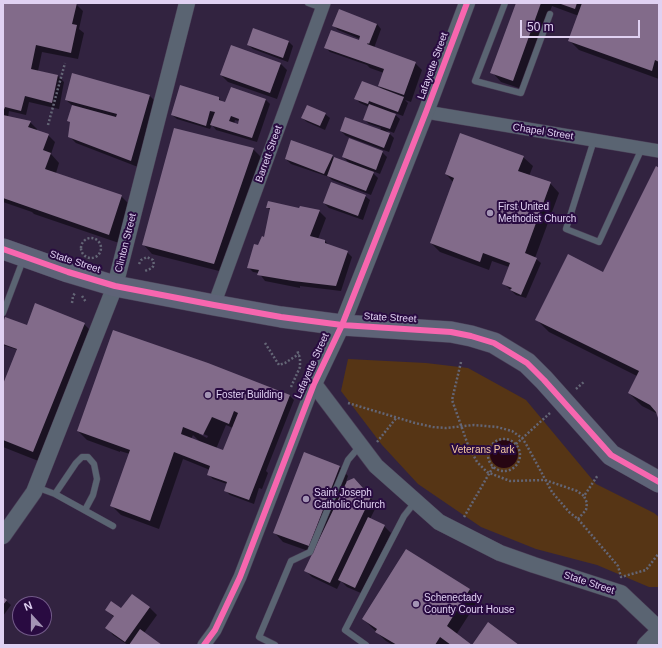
<!DOCTYPE html>
<style>
body{margin:0}
#map{position:relative;width:662px;height:648px;overflow:hidden;background:#322340;font-family:Arial,sans-serif}
canvas{display:block}
.frame{position:absolute;inset:0;border:4px solid #e0d1f2;pointer-events:none}
.north{position:absolute;left:12px;top:596px;width:40px;height:40px;box-sizing:border-box;background:#290b41;border:1px solid #725a88;border-radius:50%;rotate:339deg;font-size:11px;font-weight:700;line-height:16px;text-align:center;color:#e0d1f2}
.north::after{content:'';display:block;margin:auto;width:14px;height:18px;background:#a394b4;clip-path:polygon(50% 0,100% 100%,50% 72%,0 100%)}
.scale{position:absolute;left:520px;top:20px;width:120px;height:18px;box-sizing:border-box;border:2px solid #e0d1f2;border-top:0;padding-left:5px;font-size:12px;line-height:14px;white-space:nowrap;color:#e0d1f2;-webkit-text-stroke:3px #290b41;paint-order:stroke}
</style>
<div id="map">
<canvas width="662" height="648"></canvas>
<div class="frame"></div>
<div class="north">N</div>
<div class="scale">50 m</div>
</div>
<script>
const g = document.querySelector('canvas').getContext('2d');
g.lineJoin = 'round';
function fill(path, color) { g.fillStyle = color; g.fill(path, 'evenodd'); }
const poly = rows => new Path2D(rows.map(r => 'M' + r).join(''));
function strokePath(path, color, width, dash) { g.strokeStyle = color; g.lineWidth = width; g.lineCap = dash ? 'butt' : 'round'; g.setLineDash(dash || []); g.stroke(path); }
function label(font, color, halo, rows, align = 'center') {
  g.font = font + ' Arial,sans-serif'; g.lineWidth = 4; g.setLineDash([]); g.textBaseline = 'middle'; g.strokeStyle = halo; g.fillStyle = color; for (const [text, x, y, turn = 0] of rows) {
    g.save(); g.translate(x, y); g.rotate((+turn || 0) * Math.PI / 180); g.textAlign = isNaN(turn) ? turn : align; if (halo) g.strokeText(text, 0, 0); g.fillText(text, 0, 0); g.restore();
  }
}
const green = poly([
 [348,359,426,363,468,368,526,400,596,484,654,513,659,517,659,587,649,587,597,565,536,549,481,527,418,484,382,445,341,391]
]);
const water = poly([
 '490 454a14 14 0 1 1 28 0a14 14 0 1 1-28 0Z'
]);
const shadow = poly([
 [3,3,72,3,76,4,83,11,79,29,84,33,78,59,42,52,38,71,57,75,64,82,59,109,29,102,26,115,9,111,8,117,30,122,37,129,36,131,48,135,55,142,51,154,59,163,56,173,121,196,130,205,119,243,34,214,32,212,3,202],
 [517,3,659,3,659,79,579,50,569,40,579,16,552,6,522,89,501,82,492,72],
 [377,24,381,29,374,48,415,63,422,70,411,102,405,100,408,103,403,116,392,112,400,119,394,133,386,130,394,138,389,152,346,136,341,131,380,130,381,128,369,124,364,119,369,107,360,103,356,99,384,91,379,86,384,73,370,68,367,65,330,52,326,48,359,41,360,39,338,30,334,26],
 [254,29,289,42,293,46,288,62,253,49,248,45],
 [280,63,287,70,277,99,228,82,221,75],
 [231,88,266,100,270,104,257,142,216,130,212,125,210,129,177,119,172,115,218,98,223,102,226,103],
 [235,120,239,121,238,125,234,124],
 [149,95,156,102,138,167,76,143,69,136,71,123,69,121,73,106,66,100],
 [325,114,330,118,325,130,307,122,302,118],
 [253,149,262,158,223,272,152,254,143,244],
 [382,152,387,157,380,174,370,170,378,178,371,195,332,180,329,177,291,164,286,159,332,156,335,159,351,165,343,157],
 [523,157,533,166,529,176,550,183,559,193,535,258,541,263,526,298,516,295,503,283,509,267,492,261,489,270,440,252,431,243,453,182,446,174],
 [659,169,659,418,658,414,642,406,629,393,637,376,549,332,536,319,603,273],
 [365,196,370,200,363,220,329,208,324,203],
 [267,207,319,211,326,218,318,239,325,241,330,246,347,252,352,257,341,291,300,286,300,288,265,281,259,273,253,272,248,267,265,238,271,211],
 [84,324,97,337,46,464,3,447,3,387,18,350,3,345,3,326],
 [289,395,294,400,266,471,268,473,262,489,259,488,254,504,230,495,225,490,227,484,213,479,208,474,210,470,183,459,159,529,121,515,112,506,130,454,120,451,120,452,87,440,78,431],
 [226,425,233,428,223,452,216,449],
 [199,432,208,436,207,438,199,434],
 [193,435,201,443,191,439],
 [339,466,348,476,346,482,354,480,377,505,370,519,384,526,391,533,363,594,347,587,341,581,337,589,312,577,305,570,314,553,283,542,274,532],
 [469,590,479,599,456,635,471,645,393,645,386,641,363,619],
 [132,595,150,608,157,615,144,633,160,645,128,645,113,635,107,628,114,617,106,610,122,609],
 [3,598,11,605,3,616]
]);
const building = poly([
 [3,3,77,3,72,24,77,25,71,53,36,45,31,69,58,75,52,103,25,96,21,111,5,107,3,112],
 [516,3,541,3,513,81,490,73],
 [558,3,577,3,575,9],
 [582,3,659,3,659,62,655,60,652,71,568,41],
 [339,9,377,24,369,44,368,43,367,44,416,62,404,95,378,86,384,69,324,48,331,30,359,40,360,36,332,26],
 [253,28,289,41,283,58,247,45],
 [231,45,281,63,270,93,220,75],
 [72,73,150,95,131,161,68,137,70,122,67,121,72,105,116,117,117,114,65,100],
 [362,81,404,97,398,112,369,101,368,104,354,99],
 [180,85,219,97,219,100,225,102,231,87,266,99,252,138,210,125,215,112,210,111,206,126,171,115],
 [231,116,239,119,238,124,229,121],
 [369,104,396,114,390,129,363,120],
 [307,105,326,113,320,126,301,118],
 [3,115,31,121,28,127,49,134,43,150,51,153,45,169,122,195,109,235,3,198],
 [345,117,390,133,384,148,340,131],
 [174,128,254,148,214,264,142,245],
 [460,133,524,156,518,171,551,182,525,253,537,258,521,295,510,290,512,288,502,284,510,263,483,253,480,262,430,243,454,178,445,174],
 [349,138,383,151,376,170,342,157],
 [291,140,333,155,324,174,285,159],
 [334,157,374,172,366,191,327,176],
 [656,166,659,168,659,421,656,412,650,405,628,393,639,371,535,320,568,254,603,272],
 [331,182,366,195,358,216,323,203],
 [268,201,299,208,300,206,320,210,310,236,325,240,325,243,348,251,336,286,293,281,257,275,259,270,247,268,254,244,258,245,262,236,264,237,270,208,266,208],
 [35,303,85,323,33,452,3,440,3,384,17,349,3,344,3,323,5,317,27,325],
 [113,330,208,363,290,395,249,500,224,491,227,482,207,475,210,466,174,452,150,521,110,506,130,450,77,431],
 [234,411,238,413,223,450,181,434,183,427,203,435,212,417,229,424],
 [304,452,340,466,309,546,273,533],
 [354,478,371,497,330,583,304,571,347,481],
 [368,517,385,525,355,588,338,580],
 [406,549,470,589,447,626,472,645,488,622,519,645,451,645,440,637,435,645,397,645,375,632,377,629,362,619],
 [132,594,150,607,125,642,105,628,114,616,105,610,111,601,121,608],
 [3,597,7,600,3,605],
 [140,629,162,645,129,645]
]);
const path = poly([
 [48,125,65,63],
 '81 248a10 10 0 1 1 20 0a10 10 0 1 1-20 0Z',
 [139,264,141,260,147,257,153,260,154,265,152,268,145,271],
 [82,296,86,302],
 [72,303,73,296,75,293],
 [265,343,279,365,285,363,299,354],
 [461,362,452,400,468,445,477,462,487,472,510,481,545,480,577,491,584,496,598,475],
 [291,387,300,367,300,358,297,350],
 [576,389,585,381],
 [348,403,415,423,433,427,446,428,474,425,497,427,512,431,522,438,526,444,552,492,569,512,578,519,618,566,621,577,646,570,659,553],
 '488 455a16 16 0 1 1 32 0a16 16 0 1 1-32 0Z',
 [377,442,397,417],
 [516,444,550,413],
 [464,517,493,467],
 [578,519,586,510,587,503,584,496]
]);
const service = poly([
 [308,3,322,8],
 [505,3,475,81,521,93,550,14],
 [594,140,566,229,599,242,642,148],
 [3,313,23,260],
 [36,487,55,494,113,526],
 [55,494,76,463,82,457,88,457,94,464,97,479,93,495,85,510],
 [275,645,259,637,291,561,310,552,348,460,360,446],
 [366,645,345,630,404,516,415,502]
]);
const minor = poly([
 [426,112,659,151],
 [214,305,324,3],
 [204,645,215,630,240,577,314,384]
]);
const tertiary = poly([
 [467,3,426,112,342,325,314,384,376,466,439,522,500,553,534,565,621,593,659,629],
 [3,536,34,492,115,286,187,3],
 [645,645,659,631]
]);
const primary = poly([
 [3,249,68,272,115,286,214,305,281,317,342,325,451,332,471,336,494,343,527,363,544,380,611,455,659,482]
]);
const cycleway = poly([
 [3,249,68,272,115,286,214,305,281,317,342,325,451,332,471,336,494,343,527,363,544,380,611,455,659,482],
 [204,645,215,630,240,577,314,384,342,325,426,112,467,3]
]);
const markers = [
 [490,213,4,"#a394b4"],
 [208,395,4,"#a394b4"],
 [306,499,4,"#a394b4"],
 [416,604,4,"#a394b4"]
];
const streetNames = [
 ["Lafayette Street",433,66,-70],
 ["Chapel Street",543,132,9],
 ["Barrett Street",269,154,-70],
 ["Clinton Street",126,243,-76],
 ["State Street",75,262,18],
 ["State Street",390,318,3],
 ["Lafayette Street",312,366,-66],
 ["State Street",589,583,18]
];
const poiNames = [
 ["First United",498,207],
 ["Methodist Church",498,219],
 ["Foster Building",216,395],
 ["Saint Joseph",314,493],
 ["Catholic Church",314,505],
 ["Schenectady",424,598],
 ["County Court House",424,610]
];
const parkNames = [
 ["Veterans Park",483,450]
];
fill(green, '#563515');
fill(water, '#270612');
fill(shadow, '#0007');
fill(building, '#826b8a');
strokePath(service, '#4a3e56', 7);
strokePath(minor, '#4a3e56', 14);
strokePath(tertiary, '#4a3e56', 17);
strokePath(primary, '#4a3e56', 22);
strokePath(path, '#646676', 2.5, [2, 2]);
strokePath(service, '#5a6472', 6);
strokePath(minor, '#5a6472', 13);
strokePath(tertiary, '#5a6472', 16);
strokePath(primary, '#5e6377', 21);
strokePath(cycleway, '#f766af', 6);
for (const [x, y, r, color] of markers) { const dot = new Path2D(); dot.arc(x, y, r, 0, 2 * Math.PI); g.fillStyle = color; g.fill(dot); strokePath(dot, '#290b41', 1.5); }
label('10px', '#e0d1f2', '#290b41', streetNames);
label('10px', '#e0d1f2', '#290b41', poiNames, 'left');
label('10px', '#f7cba1', '#290b41', parkNames);
</script>
